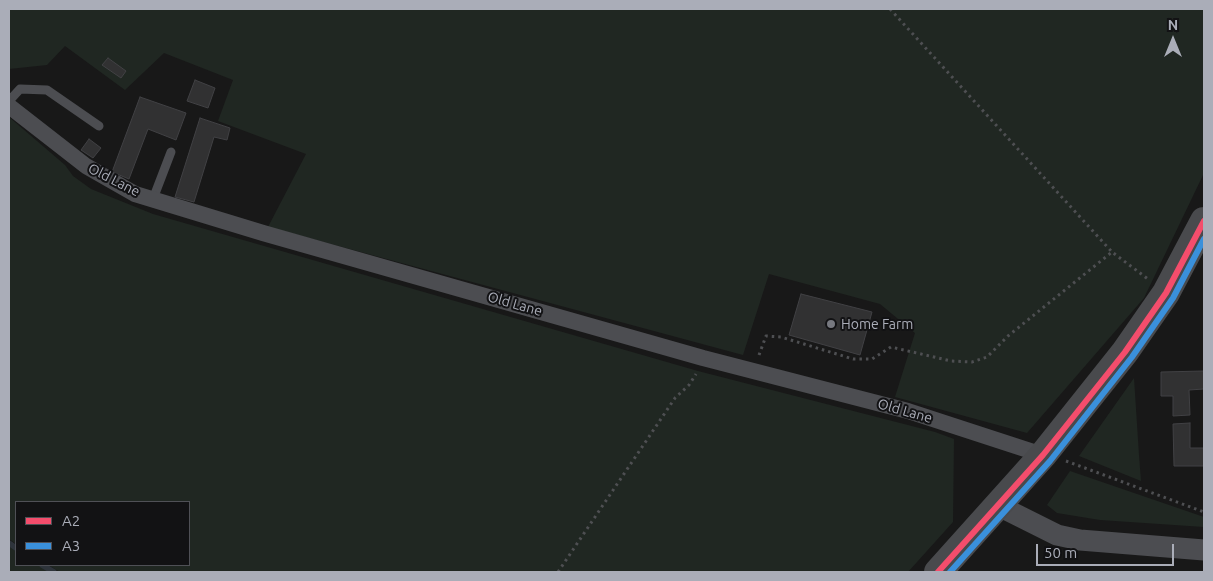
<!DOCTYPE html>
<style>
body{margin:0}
#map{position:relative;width:1213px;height:581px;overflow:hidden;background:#181818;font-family:Ubuntu,sans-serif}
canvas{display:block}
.frame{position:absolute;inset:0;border:10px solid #aaadb8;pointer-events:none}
.legend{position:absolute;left:15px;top:501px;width:175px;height:65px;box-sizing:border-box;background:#121214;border:1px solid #4f5056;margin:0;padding:6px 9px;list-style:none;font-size:15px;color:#aaadb8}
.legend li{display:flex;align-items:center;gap:10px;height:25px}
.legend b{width:25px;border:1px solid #4f5056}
.north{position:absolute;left:1148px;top:15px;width:50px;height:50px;-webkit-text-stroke:4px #121214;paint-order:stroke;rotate:0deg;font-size:14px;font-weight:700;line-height:20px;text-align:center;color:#aaadb8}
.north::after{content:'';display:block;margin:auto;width:18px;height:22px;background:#aaadb8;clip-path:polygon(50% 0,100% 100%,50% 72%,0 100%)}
.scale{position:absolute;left:1036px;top:544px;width:138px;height:22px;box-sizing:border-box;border:2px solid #aaadb8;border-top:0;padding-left:6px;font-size:15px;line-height:18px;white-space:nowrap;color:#aaadb8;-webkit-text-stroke:4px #121214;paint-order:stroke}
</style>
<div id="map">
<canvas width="1213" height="581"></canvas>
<div class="frame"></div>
<ul class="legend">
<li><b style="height:6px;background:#f44d6c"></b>A2</li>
<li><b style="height:6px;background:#3a90db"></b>A3</li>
</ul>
<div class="north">N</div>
<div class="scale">50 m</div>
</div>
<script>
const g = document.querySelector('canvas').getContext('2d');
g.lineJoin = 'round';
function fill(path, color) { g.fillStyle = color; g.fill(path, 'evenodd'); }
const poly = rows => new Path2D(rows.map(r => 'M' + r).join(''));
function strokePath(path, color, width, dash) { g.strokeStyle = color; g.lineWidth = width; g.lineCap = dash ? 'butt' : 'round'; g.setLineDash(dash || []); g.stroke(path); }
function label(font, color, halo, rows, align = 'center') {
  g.font = font + ' Ubuntu,sans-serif'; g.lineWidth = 4; g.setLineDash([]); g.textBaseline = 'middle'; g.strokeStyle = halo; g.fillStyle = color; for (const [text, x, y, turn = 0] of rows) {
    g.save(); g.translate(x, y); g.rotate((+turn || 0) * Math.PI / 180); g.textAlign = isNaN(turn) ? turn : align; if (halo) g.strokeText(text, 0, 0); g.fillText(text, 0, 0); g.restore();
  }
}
const green = poly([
 [9,9,1204,9,1204,173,1144,298,1027,433,895,397,915,333,880,304,769,274,743,355,268,227,306,154,218,121,233,80,164,53,125,90,65,46,47,65,9,69],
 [9,117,65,165,73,176,91,189,153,214,698,371,935,432,954,439,953,522,908,572,60,572,48,565,189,565,189,502,16,502,16,544,9,539],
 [1134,378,1139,455,1141,481,1079,456],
 [1070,471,1204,517,1204,527,1100,520,1057,513,1047,505],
 [9,542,16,547,16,565,41,565,52,572,9,572]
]);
const stream = poly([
 [9,543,16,548],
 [42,565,54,572]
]);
const building = poly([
 [108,58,126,71,121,78,102,65,108,58],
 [195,80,215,88,208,108,187,101,195,80],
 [140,97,186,113,176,140,148,129,129,179,112,172,140,97],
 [200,118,230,128,227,140,214,137,194,202,175,197,200,118],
 [89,139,101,148,93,158,81,150,89,139],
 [801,294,872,312,860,355,789,335,801,294],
 [1204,371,1204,389,1189,390,1190,415,1173,416,1173,396,1161,396,1161,372,1204,371],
 [1190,423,1190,448,1204,448,1204,466,1174,466,1173,424,1190,423]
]);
const path = poly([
 [890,9,1112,252],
 [759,355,766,336,781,337,853,359,872,359,891,347,951,361,972,362,987,357,1008,336,1112,252,1148,279],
 [1066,461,1204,512],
 [558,572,675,398,689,385,696,374]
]);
const service = poly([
 [9,101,20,89,47,90,99,126],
 [153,199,171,152]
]);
const minor = poly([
 [9,106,86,166,135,194,263,233,703,358,908,411,1043,455]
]);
const tertiary = poly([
 [997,505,1057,535,1080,540,1204,550]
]);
const trunk = poly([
 [938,572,1043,455,1125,352,1166,293,1204,221]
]);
const bus1 = poly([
 [938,572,1043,455,1125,352,1166,293,1204,221]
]);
const bus2 = poly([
 [950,572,1050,461,1132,357,1173,298,1204,239]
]);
const markers = [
 [831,324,5,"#777980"]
];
const streetNames = [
 ["Old Lane",114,180,27],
 ["Old Lane",515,304,16],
 ["Old Lane",905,411,16]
];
const poiNames = [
 ["Home Farm",841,324]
];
fill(green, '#202722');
strokePath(stream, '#2e343b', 5.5);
fill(building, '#313132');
strokePath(building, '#414144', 1);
strokePath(path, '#4e4f52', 3, [2.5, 4]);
strokePath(service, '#4c4d51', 9);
strokePath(minor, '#4c4d51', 16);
strokePath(tertiary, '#4c4d51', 21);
strokePath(trunk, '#494a4d', 28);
strokePath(bus1, '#f44d6c', 6);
strokePath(bus2, '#3a90db', 6);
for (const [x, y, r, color] of markers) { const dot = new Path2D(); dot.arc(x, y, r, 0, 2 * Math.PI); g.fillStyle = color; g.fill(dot); strokePath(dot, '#121214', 2); }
label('14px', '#aaadb8', '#121214', streetNames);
label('14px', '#aaadb8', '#121214', poiNames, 'left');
</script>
